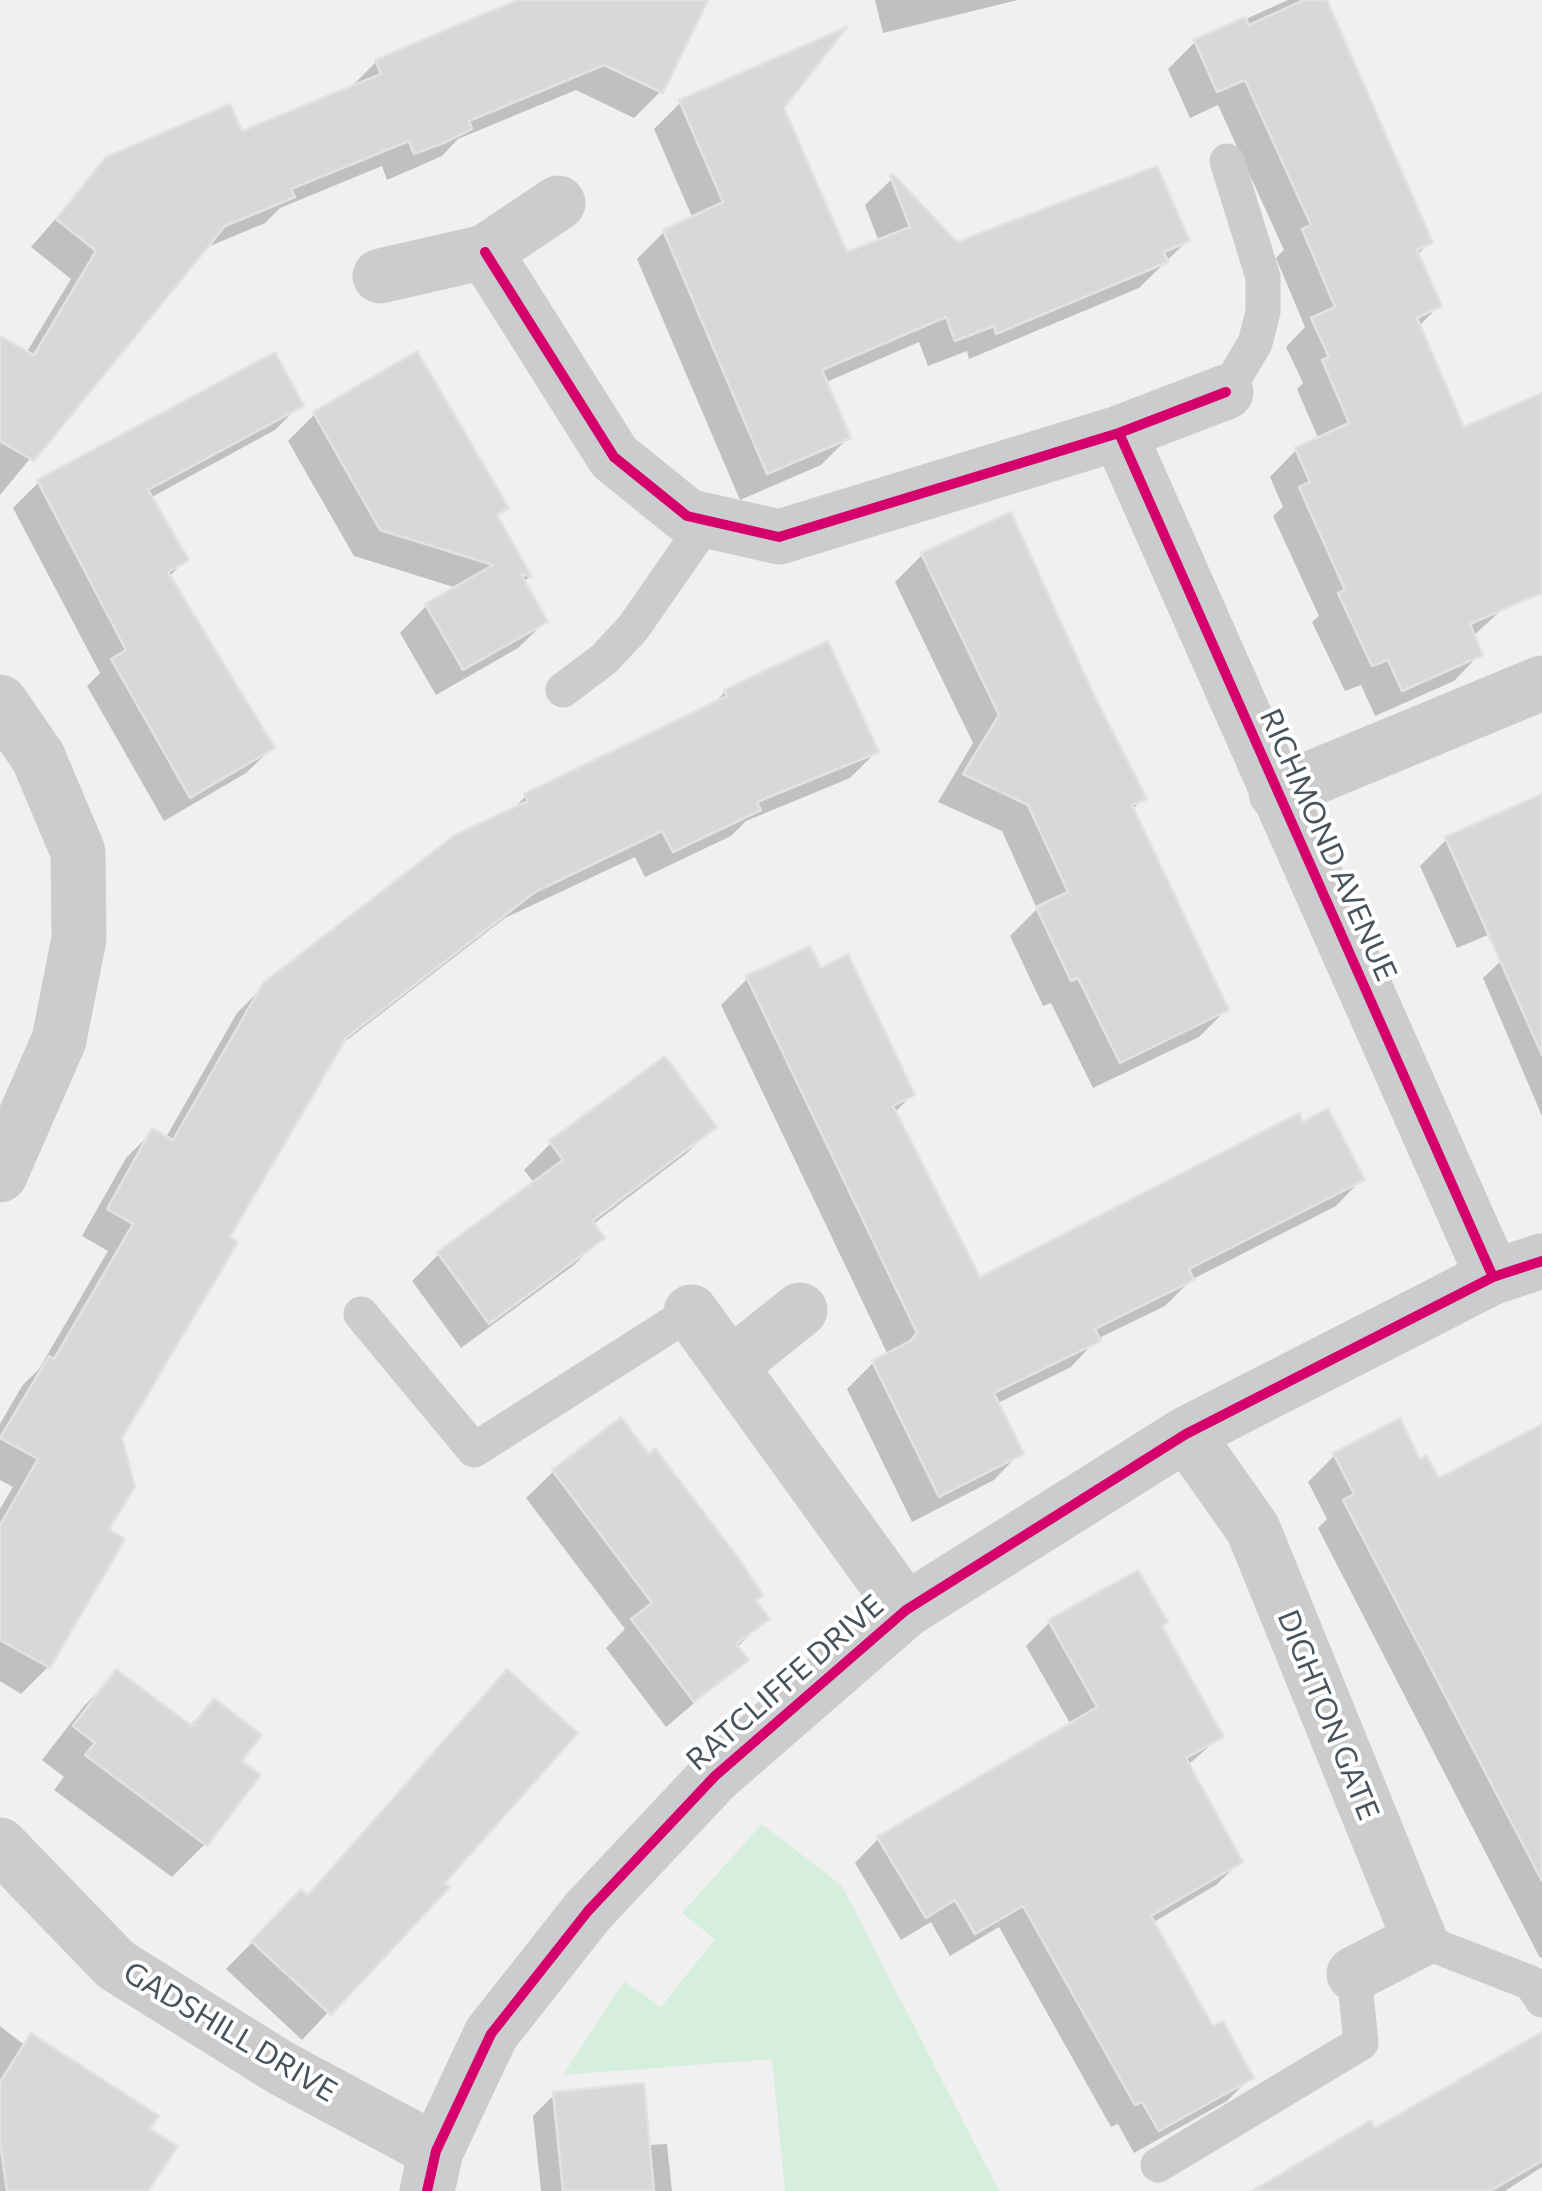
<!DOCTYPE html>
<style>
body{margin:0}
canvas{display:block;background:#f1f0f0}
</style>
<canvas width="1542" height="2191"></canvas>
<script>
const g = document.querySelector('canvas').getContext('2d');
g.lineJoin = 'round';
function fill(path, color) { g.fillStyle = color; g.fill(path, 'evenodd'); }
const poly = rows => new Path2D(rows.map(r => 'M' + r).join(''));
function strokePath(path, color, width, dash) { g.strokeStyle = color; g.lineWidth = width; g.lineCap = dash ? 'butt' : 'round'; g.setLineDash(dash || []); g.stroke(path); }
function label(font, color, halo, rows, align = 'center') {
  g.font = font + ' Commissioner,sans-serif'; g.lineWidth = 8; g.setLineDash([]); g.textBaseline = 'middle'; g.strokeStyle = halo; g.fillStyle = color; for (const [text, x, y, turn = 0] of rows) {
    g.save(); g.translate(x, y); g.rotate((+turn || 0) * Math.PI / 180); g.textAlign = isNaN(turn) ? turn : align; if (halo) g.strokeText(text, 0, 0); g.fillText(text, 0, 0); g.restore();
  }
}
const green = poly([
 [762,1824,842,1886,999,2191,785,2191,772,2059,563,2075,624,1981,661,2007,715,1939,682,1913]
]);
const shadow = poly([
 [548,0,699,0,661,91,634,118,576,90,458,139,442,156,417,167,387,180,382,166,280,208,265,223,203,249,0,495,0,338,25,355,71,279,31,247,108,159,240,134,350,88,376,62],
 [875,0,1018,0,883,33],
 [1288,0,1324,0,1430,242,1417,255,1439,306,1418,327,1463,430,1542,395,1542,514,1505,607,1473,636,1480,654,1454,681,1375,716,1361,685,1345,691,1312,622,1319,616,1273,516,1283,507,1270,477,1296,450,1319,440,1297,389,1303,383,1286,347,1305,327,1276,258,1284,250,1218,105,1190,118,1168,69,1195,42],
 [681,102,781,107,845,255,879,242,865,205,893,178,956,245,1187,241,1139,288,969,359,967,351,928,366,919,342,824,383,848,438,821,465,740,500,637,259,664,232,693,219,654,129],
 [300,405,275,430,150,498,186,559,169,577,272,748,246,773,164,821,87,686,100,673,13,508,39,482],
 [315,414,506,508,496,518,529,577,523,583,545,622,518,648,436,695,400,633,426,606,457,588,354,556,288,441],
 [922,555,1090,694,1144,798,1132,810,1226,1010,1199,1037,1093,1088,1051,1003,1043,1006,1010,936,1037,909,1002,831,938,802,973,743,895,582],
 [725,692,876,752,850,778,746,821,731,836,645,877,635,857,505,918,338,1047,226,1238,119,1438,105,1530,48,1667,21,1694,0,1681,0,1509,13,1487,0,1480,0,1424,22,1386,39,1369,108,1251,82,1236,126,1158,153,1131,165,1139,237,1013,265,985,509,813,526,796,710,707],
 [1542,834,1542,912,1457,948,1420,866,1447,839],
 [1542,955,1542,1116,1483,978,1501,961],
 [819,971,912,1095,893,1114,979,1281,1302,1125,1362,1179,1336,1206,1191,1280,1165,1306,1097,1339,1071,1367,996,1404,1020,1453,994,1480,912,1522,847,1389,873,1363,888,1355,721,1005,748,978],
 [714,1126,687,1153,592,1225,601,1238,574,1265,461,1348,412,1281,439,1254,535,1184,524,1170,551,1143],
 [621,1420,767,1618,736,1648,745,1660,666,1727,606,1648,625,1629,526,1498,553,1472],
 [1542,1427,1542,1957,1540,1958,1318,1528,1327,1519,1308,1482,1335,1455,1419,1462,1438,1482],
 [1050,1622,1160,1627,1221,1736,1188,1765,1240,1862,1216,1885,1152,1923,1212,2030,1251,2077,1227,2101,1134,2153,1118,2124,1111,2127,999,1927,950,1956,931,1922,901,1940,855,1863,878,1839,1071,1725,1026,1646],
 [507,1672,441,1883,446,1887,302,2040,226,1969,275,1919,306,1897],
 [117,1673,188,1727,214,1701,239,1761,205,1844,172,1877,54,1790,64,1777,42,1760,84,1706],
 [0,2026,23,2044,31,2036,147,2130,145,2191,0,2191],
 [554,2095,647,2145,667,2144,672,2191,541,2191,533,2116],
 [1542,2109,1542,2167,1505,2191,1285,2191,1374,2131]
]);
const building = poly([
 [517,0,708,0,663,93,604,65,469,121,472,129,446,142,414,154,409,141,291,189,295,197,225,226,34,461,0,441,0,336,34,355,96,251,56,219,106,157,230,104,242,131,381,74,375,60,517,0],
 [1304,0,1327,0,1433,243,1417,250,1442,306,1417,318,1464,427,1542,393,1542,593,1470,624,1483,655,1402,691,1388,660,1372,666,1338,593,1345,590,1299,487,1310,482,1295,448,1349,423,1322,360,1329,357,1311,318,1335,307,1302,229,1311,225,1245,80,1217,92,1194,40,1245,17,1249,25,1304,0],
 [847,27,784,108,847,252,910,227,890,176,893,174,957,242,1157,166,1190,241,1164,252,1168,262,996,334,994,326,955,341,946,317,822,370,851,438,767,474,663,230,723,202,679,100,847,27],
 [417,351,509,508,497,515,532,577,521,574,548,622,463,670,425,604,493,565,380,530,313,412,417,351],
 [275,352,304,406,148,490,189,560,168,572,275,748,190,798,111,659,126,650,37,480,275,352],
 [1011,512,1093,693,1147,799,1132,805,1229,1010,1120,1063,1078,978,1071,981,1036,907,1068,892,1028,805,963,774,999,715,921,553,1011,512],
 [828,641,879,752,757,802,761,810,673,852,662,831,535,892,347,1037,230,1237,238,1242,122,1438,135,1487,109,1529,125,1539,50,1668,0,1640,0,1525,38,1459,0,1438,49,1356,54,1359,133,1224,107,1209,152,1128,173,1140,263,983,455,835,528,801,524,794,727,696,724,690,828,641],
 [1542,794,1542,1055,1445,837,1542,794],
 [810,946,821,968,848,954,915,1095,893,1106,980,1277,1299,1113,1303,1122,1328,1108,1365,1180,1189,1269,1194,1280,1095,1329,1101,1341,994,1393,1024,1454,939,1497,872,1361,910,1341,917,1333,746,976,810,946],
 [665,1056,717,1127,592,1221,605,1238,489,1324,437,1252,563,1160,549,1141,665,1056],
 [621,1417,649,1454,655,1448,739,1559,763,1595,756,1600,770,1619,736,1644,749,1660,694,1702,631,1619,652,1603,552,1470,621,1417],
 [1400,1418,1420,1459,1426,1455,1439,1478,1542,1424,1542,1881,1343,1500,1354,1494,1333,1453,1400,1418],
 [1138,1570,1168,1622,1162,1626,1224,1737,1186,1758,1243,1862,1151,1916,1213,2026,1223,2021,1254,2078,1159,2131,1142,2102,1135,2105,1023,1906,975,1934,955,1900,926,1918,877,1837,1097,1707,1048,1620,1138,1570],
 [116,1669,192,1726,214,1698,262,1735,242,1761,261,1775,207,1846,85,1755,95,1743,73,1726,116,1669],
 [507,1669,578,1733,445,1883,450,1887,331,2015,251,1941,301,1889,308,1895,507,1669],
 [1542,2032,1542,2161,1490,2191,1252,2191,1371,2120,1375,2128,1542,2032],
 [31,2033,159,2116,150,2129,178,2146,148,2191,7,2191,0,2142,0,2082,31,2033],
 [644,2083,654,2191,563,2191,553,2092,644,2083]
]);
const lane = poly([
 [1226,392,1255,343,1263,312,1263,277,1227,161],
 [563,690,604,659,633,628,708,520],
 [361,1314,474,1450,691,1312],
 [1420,1940,1531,1983,1542,2000],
 [1158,2165,1361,2043,1354,1974]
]);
const street = poly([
 [485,252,614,457,687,516,779,537,1119,433,1226,392],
 [380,276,485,252,558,203],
 [1119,433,1493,1277],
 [0,702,38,757,78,852,79,939,59,1040,0,1175],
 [1276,793,1542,683],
 [691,1312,906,1610],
 [730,1366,800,1310],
 [1186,1434,1253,1529,1420,1940,1354,1974],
 [0,1845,116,1965,281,2068,436,2151],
 [427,2191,436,2151,491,2034,588,1911,715,1776,906,1610,1186,1434,1493,1277,1542,1261]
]);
const cycleway = poly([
 [485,252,614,457,687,516,779,537,1119,433,1226,392],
 [1119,433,1493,1277],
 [427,2191,436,2151,491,2034,588,1911,715,1776,906,1610,1186,1434,1493,1277,1542,1261]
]);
const streetNames = [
 ["RICHMOND AVENUE",1328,845,66],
 ["RATCLIFFE DRIVE",785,1683,-41],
 ["DIGHTON GATE",1328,1715,68],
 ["GADSHILL DRIVE",230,2032,31]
];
fill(green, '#d6eede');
fill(shadow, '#0003');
fill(building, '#d8d8da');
strokePath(building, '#e2e2e3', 2.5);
strokePath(lane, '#caccce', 35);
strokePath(street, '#caccce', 55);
strokePath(cycleway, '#d6006c', 10);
label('30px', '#48535c', '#fff', streetNames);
</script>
